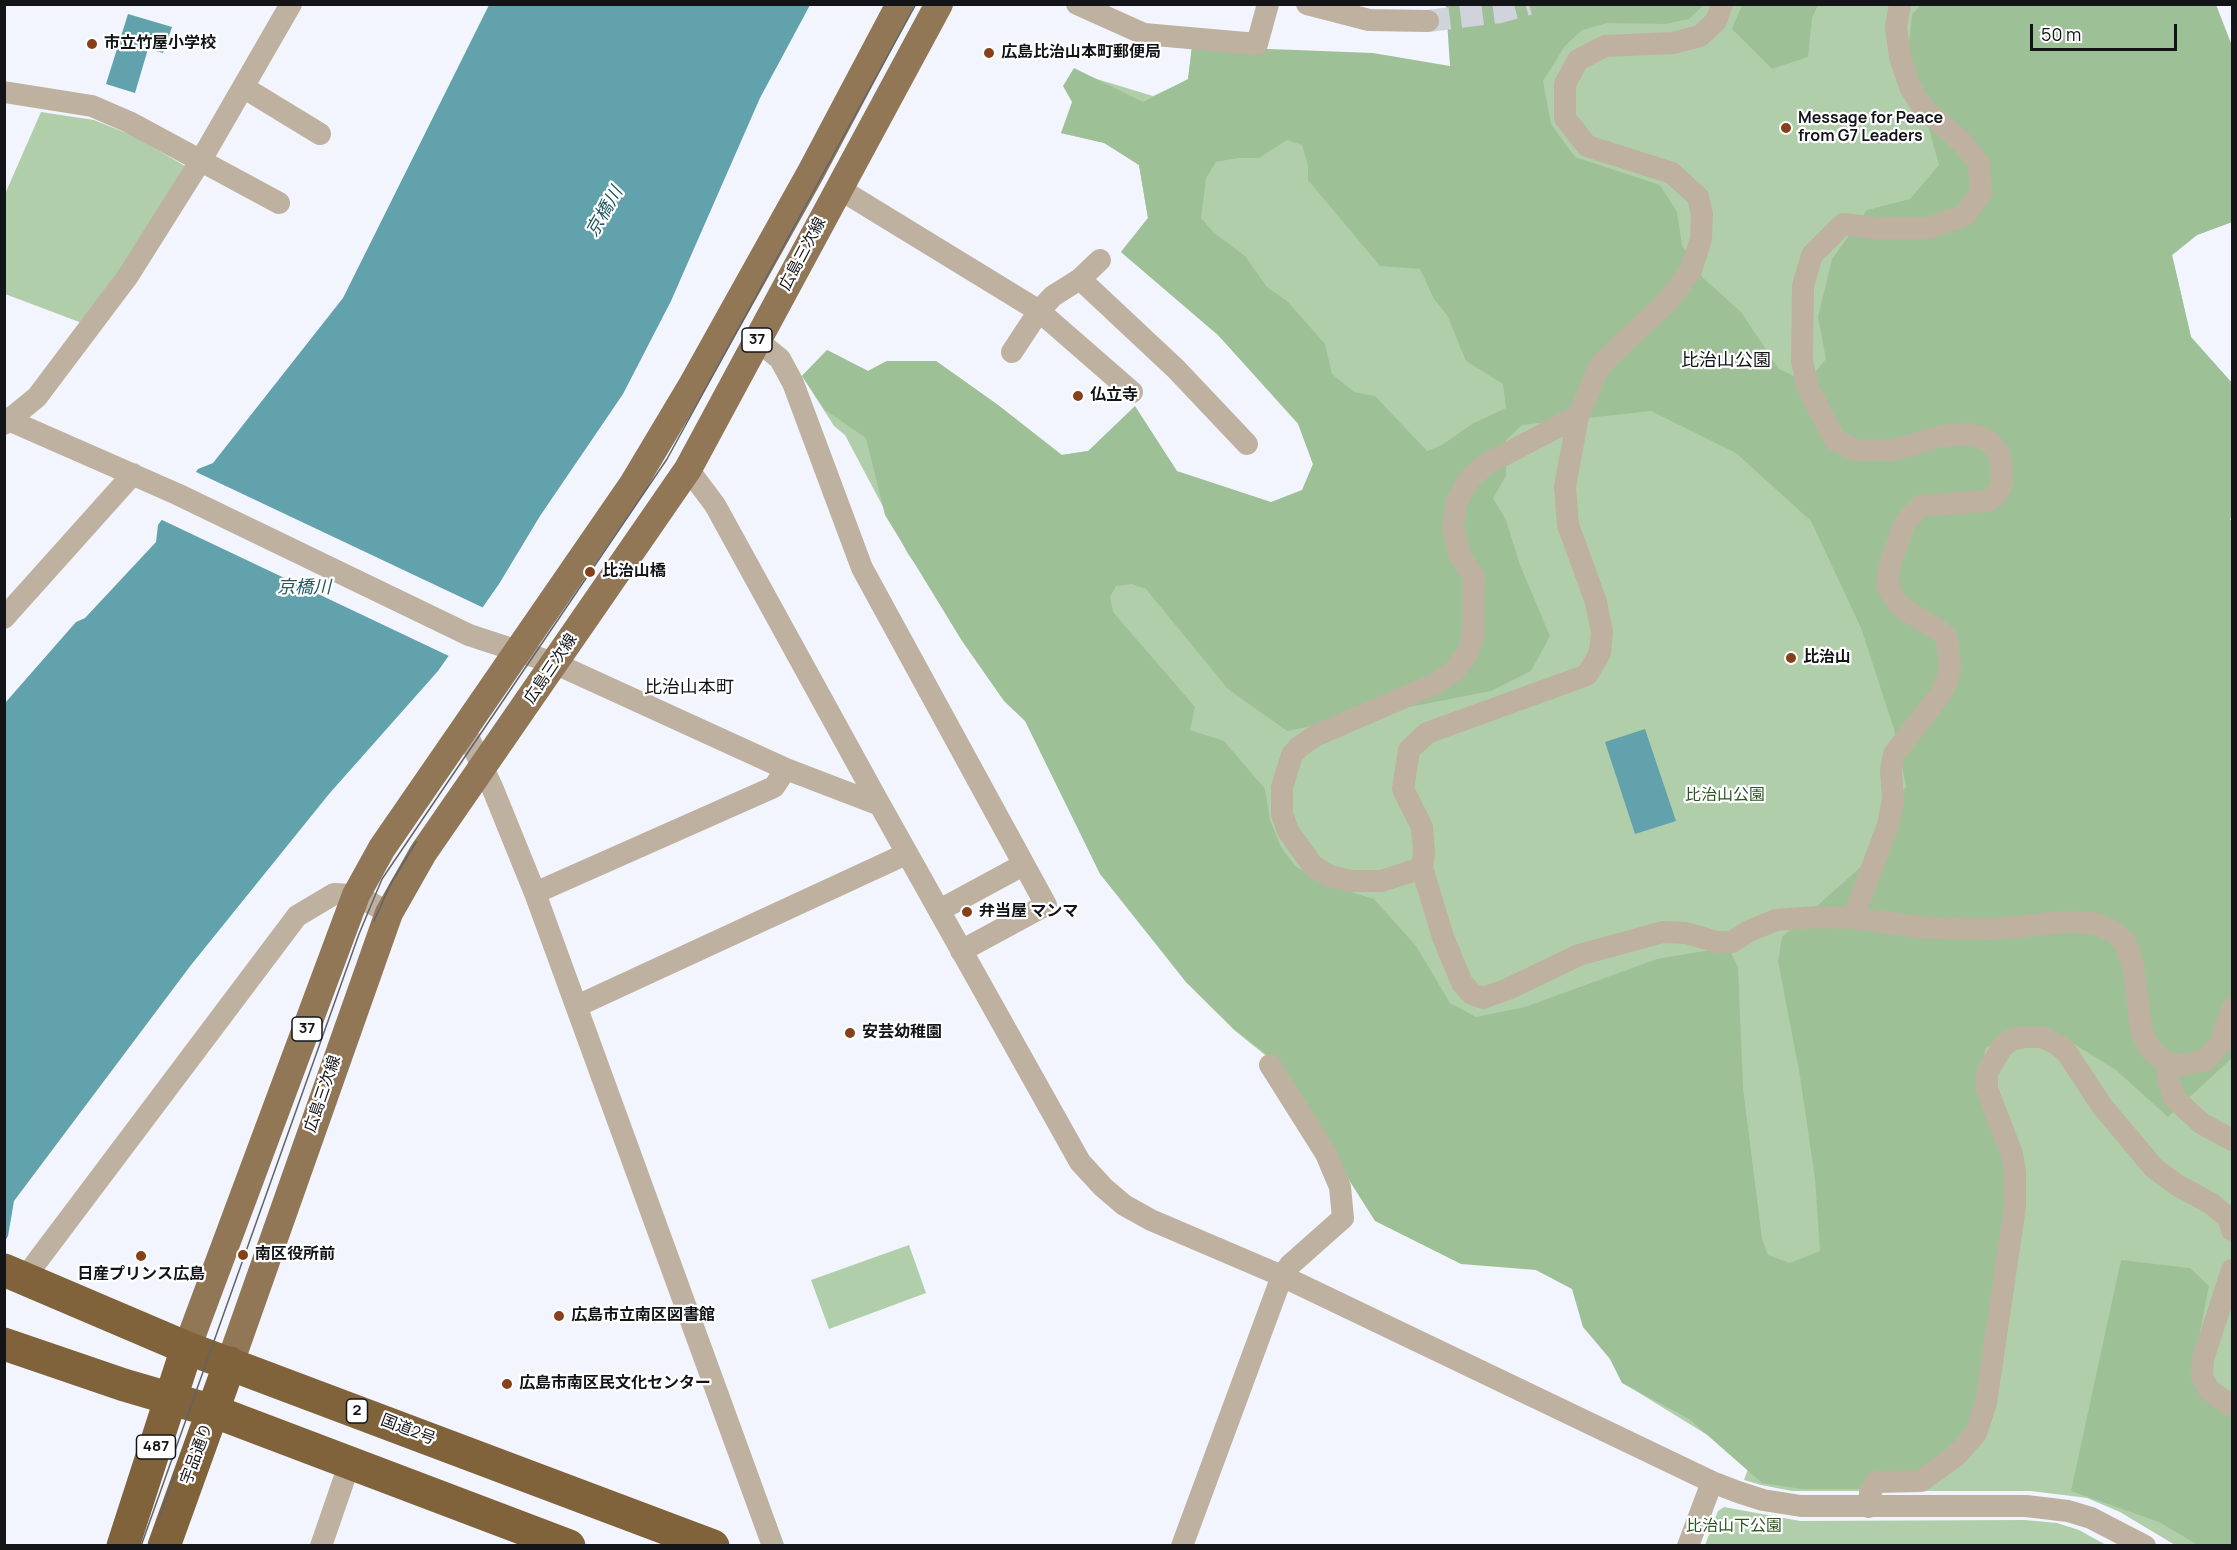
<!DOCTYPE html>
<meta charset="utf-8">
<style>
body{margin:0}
#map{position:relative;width:2237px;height:1550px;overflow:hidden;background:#f2f5fe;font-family:Manrope,sans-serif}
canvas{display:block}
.frame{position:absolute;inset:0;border:6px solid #131418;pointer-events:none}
.scale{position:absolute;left:2030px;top:24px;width:147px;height:27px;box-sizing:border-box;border:3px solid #131418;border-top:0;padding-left:8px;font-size:18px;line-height:21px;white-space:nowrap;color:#131418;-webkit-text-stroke:4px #fff;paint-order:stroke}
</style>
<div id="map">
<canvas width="2237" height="1550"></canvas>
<div class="frame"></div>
<div class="scale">50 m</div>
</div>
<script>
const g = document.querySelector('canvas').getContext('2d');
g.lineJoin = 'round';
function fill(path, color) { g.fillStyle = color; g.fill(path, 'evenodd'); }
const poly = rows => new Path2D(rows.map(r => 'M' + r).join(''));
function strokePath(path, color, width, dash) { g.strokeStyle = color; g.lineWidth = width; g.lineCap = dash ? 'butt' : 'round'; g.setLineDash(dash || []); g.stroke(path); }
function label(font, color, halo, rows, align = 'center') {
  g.font = font + ' Manrope,"Noto Sans JP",sans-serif'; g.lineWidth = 4.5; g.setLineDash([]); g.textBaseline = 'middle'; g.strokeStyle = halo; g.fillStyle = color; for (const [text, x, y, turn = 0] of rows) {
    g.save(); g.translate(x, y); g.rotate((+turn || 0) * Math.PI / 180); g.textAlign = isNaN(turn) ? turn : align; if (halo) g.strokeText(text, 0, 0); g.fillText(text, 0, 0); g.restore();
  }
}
const green = poly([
 [1526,5,2216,5,2232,46,2232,222,2197,235,2172,255,2191,337,2232,383,2232,515,2230,519,2232,522,2232,1545,2175,1545,2120,1512,2087,1498,2072,1496,2030,1491,1792,1491,1761,1485,1744,1480,1748,1469,1709,1436,1623,1383,1573,1289,1525,1264,1234,1030,1186,982,1102,875,1026,719,908,554,845,435,834,426,802,376,827,350,868,371,887,361,936,361,998,405,1061,455,1088,451,1249,505,1313,500,1313,464,1298,424,1218,335,1121,252,1148,218,1139,165,1105,143,1061,133,1090,77,1153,96,1188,80,1192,46,1449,67],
 [41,112,94,120,134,136,185,166,121,271,82,323,5,294,5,194],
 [909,1245,926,1293,829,1329,811,1280],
 [1724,1507,1800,1521,2025,1520,2057,1523,2079,1530,2106,1545,1705,1545,1718,1511]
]);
const forest = poly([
 [1705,4,1689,19,1666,24,1607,23,1582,30,1565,46,1543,81,1551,124,1575,157,1660,185,1677,212,1682,245,1703,278,1741,312,1779,369,1807,382,1826,359,1818,317,1832,259,1867,210,1910,199,1939,165,1908,53,1912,14,1921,5,2216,5,2232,46,2232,222,2197,235,2172,255,2191,337,2232,383,2232,515,2230,519,2232,522,2232,1058,2168,1117,2116,1070,2051,1030,2014,1029,1986,1048,1976,1090,2000,1144,2011,1189,1971,1430,1923,1470,1865,1489,1802,1489,1762,1483,1689,1419,1622,1383,1610,1359,1583,1327,1572,1289,1536,1270,1461,1264,1375,1221,1272,1059,1234,1029,1186,982,1100,874,1025,721,1004,701,962,641,885,515,866,438,825,410,802,376,827,350,868,371,887,361,936,361,998,405,1062,455,1088,451,1135,406,1177,471,1271,502,1302,490,1313,464,1298,423,1218,335,1121,252,1148,218,1139,165,1104,143,1061,133,1072,102,1063,86,1074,68,1143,102,1188,79,1192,46,1373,53,1450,66,1446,5],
 [1287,140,1302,145,1308,165,1308,180,1380,266,1420,269,1434,299,1447,315,1466,361,1503,384,1506,408,1472,424,1442,445,1427,451,1375,396,1354,392,1332,374,1325,344,1287,301,1267,287,1245,256,1214,233,1201,218,1206,178,1216,162,1237,158,1259,158],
 [1651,411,1736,453,1811,521,1861,628,1894,729,1906,786,1863,865,1782,937,1778,961,1800,1076,1815,1179,1820,1251,1790,1263,1768,1255,1762,1239,1743,1088,1738,967,1728,947,1657,959,1525,1007,1476,1017,1450,1003,1416,946,1374,899,1332,886,1296,867,1281,847,1270,820,1265,789,1224,741,1190,730,1195,707,1113,612,1110,597,1116,586,1132,584,1146,589,1228,689,1287,731,1491,691,1531,671,1550,636,1520,565,1506,520,1493,498,1506,476,1506,440,1522,425],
 [1742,5,1818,5,1812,18,1808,57,1772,69,1732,29],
 [2121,1260,2190,1268,2209,1286,2193,1368,2232,1415,2232,1545,2198,1545,2159,1522,2071,1491]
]);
const water = poly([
 [489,5,810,5,760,98,671,301,623,394,540,516,499,584,438,671,329,794,191,965,14,1201,8,1236,5,1241,5,703,76,622,85,618,156,542,158,525,198,469,213,463,343,298],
 [128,14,172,27,163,53,148,49,135,93,106,84],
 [1645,729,1676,821,1635,834,1605,742]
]);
const pier = poly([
 [194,471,486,609,451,657,160,519]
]);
const minorTunnel = poly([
 [1428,21,1500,12,1529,4]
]);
const minor = poly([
 [1077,4,1144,34,1257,44,1268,4],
 [1307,4,1369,20,1428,21],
 [243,87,320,134],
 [4,92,92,106,129,122,279,203],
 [838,188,1039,311,1132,392],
 [1080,279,1176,369,1247,444],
 [757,340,780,359,793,383,862,568,1046,905,961,951],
 [1012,352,1039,311,1053,296,1080,279,1100,260],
 [1578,416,1485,465,1470,478,1457,501,1453,527,1460,556,1474,577,1473,637,1467,654,1454,671,1435,684,1315,736,1299,747,1292,755,1282,787,1282,814,1288,831,1313,866,1330,876,1351,881,1381,881,1422,868,1424,852,1422,827,1403,789,1409,750,1427,733,1587,675,1600,653,1602,632,1596,602,1568,525,1565,487,1578,416,1600,365,1670,299,1691,270,1701,239,1702,214,1698,197,1672,173,1587,146,1565,118,1565,84,1578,60,1605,46,1673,43,1700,36,1716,21,1722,4],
 [4,418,177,494,469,635,554,663,786,769,880,805,1080,1162,1103,1187,1124,1205,1151,1220,1282,1276,1712,1482,1738,1492,1763,1500,1801,1506,2026,1506,2068,1511,2091,1518,2145,1546],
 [4,424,37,397,128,276,201,160,291,4],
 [688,469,715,505,880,805],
 [4,618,133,474],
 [465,730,492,787,535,893,773,1546],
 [1422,868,1443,937,1462,983,1472,994,1483,998,1508,989,1579,955,1663,932,1686,933,1717,942,1732,942,1749,931,1776,920,1816,917,1853,918,1925,928,1994,929,2065,922,2094,923,2112,931,2125,942,2133,966,2142,1033,2151,1050,2167,1063,2183,1065,2206,1060,2220,1044,2232,1009],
 [535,893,774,787,786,769],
 [949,905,1023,865],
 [1853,918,1888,825,1893,800,1891,770,1894,754,1940,695,1947,681,1950,667,1947,639,1941,632,1900,606,1893,596,1888,586,1888,571,1894,553,1905,523,1920,506,1988,501,1996,495,2002,484,2000,455,1989,441,1969,434,1941,436,1895,450,1855,450,1835,440,1808,388,1802,361,1803,286,1812,255,1843,224,1876,228,1929,228,1965,215,1981,193,1979,164,1964,144,1923,108,1910,87,1900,57,1896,27,1900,4],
 [577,1006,906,854],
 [2167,1063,2168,1079,2175,1099,2201,1123,2232,1140],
 [2232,1270,2203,1359,2202,1377,2209,1390,2232,1406],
 [23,1280,297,916,334,894,356,895,389,913],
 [1869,1507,1870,1493,1876,1482,1921,1481,1957,1455,1976,1433,1986,1403,2015,1207,2015,1172,2012,1154,1987,1089,1987,1073,2002,1047,2011,1040,2024,1037,2042,1037,2058,1045,2067,1053,2102,1106,2154,1168,2177,1185,2212,1204,2229,1219,2232,1230],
 [321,1546,350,1462],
 [1182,1546,1282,1276,1290,1265,1343,1218,1340,1187,1326,1154,1270,1065],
 [1688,1546,1712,1482]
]);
const major = poly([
 [187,1348,356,895,382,848,633,484,691,387,811,172,900,4],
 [230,1363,389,913,423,853,688,469,939,4]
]);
const highway = poly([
 [4,1270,187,1348,713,1546],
 [4,1344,124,1385,213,1411,569,1546],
 [123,1546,187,1348],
 [164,1546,230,1363]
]);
const tram = poly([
 [374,921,390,885,416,842],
 [160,1517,175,1475],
 [141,1546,359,934,382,879,667,459,916,4]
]);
const markers = [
 [92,44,6,"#86401a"],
 [989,53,6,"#86401a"],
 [1786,128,6,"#86401a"],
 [1078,396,6,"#86401a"],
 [590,572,6,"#86401a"],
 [1791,658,6,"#86401a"],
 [967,912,6,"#86401a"],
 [850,1033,6,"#86401a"],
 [243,1255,6,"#86401a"],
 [141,1256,6,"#86401a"],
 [559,1316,6,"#86401a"],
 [507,1384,6,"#86401a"]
];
const shields = [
 [757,340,30],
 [307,1029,30],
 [357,1411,21],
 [156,1447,39]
];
const shieldNames = [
 ["37",757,340],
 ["37",307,1029],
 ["2",357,1411],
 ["487",156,1447]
];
const poiNames = [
 ["市立竹屋小学校",104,44],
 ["広島比治山本町郵便局",1001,53],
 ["Message for Peace",1798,119],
 ["from G7 Leaders",1798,137],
 ["仏立寺",1090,396],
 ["比治山橋",602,572],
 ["比治山",1803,658],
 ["弁当屋 マンマ",979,912],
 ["安芸幼稚園",862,1033],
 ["南区役所前",255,1255],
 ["日産プリンス広島",141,1275,"center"],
 ["広島市立南区図書館",571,1316],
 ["広島市南区民文化センター",519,1384]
];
const streetNames = [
 ["広島三次線",803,254,-62],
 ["広島三次線",551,669,-56],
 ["広島三次線",323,1094,-71],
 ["国道2号",408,1430,21],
 ["宇品通り",197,1454,-70]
];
const parkNames = [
 ["比治山公園",1725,796],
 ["比治山下公園",1734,1527]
];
const waterNames = [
 ["京橋川",605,212,-60],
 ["京橋川",304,588]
];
const neighbourhoodNames = [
 ["比治山公園",1726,361],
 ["比治山本町",689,688]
];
fill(green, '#b1ceab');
fill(forest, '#9ec097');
fill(water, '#61a2ac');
fill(pier, '#f2f5fe');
strokePath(minorTunnel, '#d1d3dc', 22, [22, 11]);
strokePath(minor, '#bfb19f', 22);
strokePath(major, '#917756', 28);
strokePath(highway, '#80633b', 33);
strokePath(tram, '#616369', 1.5);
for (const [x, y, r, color] of markers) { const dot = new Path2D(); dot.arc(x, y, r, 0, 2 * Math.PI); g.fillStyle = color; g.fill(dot); strokePath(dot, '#fff', 2); }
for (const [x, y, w] of shields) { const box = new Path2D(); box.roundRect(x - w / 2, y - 12, w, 24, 4.5); g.fillStyle = '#fff'; g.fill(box); strokePath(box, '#131418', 1.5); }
label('bold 15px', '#131418', null, shieldNames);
label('bold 16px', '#131418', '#fff', poiNames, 'left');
label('16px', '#131418', '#fff', streetNames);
label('16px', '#29551f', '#fff', parkNames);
label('italic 18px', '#215860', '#fff', waterNames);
label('18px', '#131418', '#fff', neighbourhoodNames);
</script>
